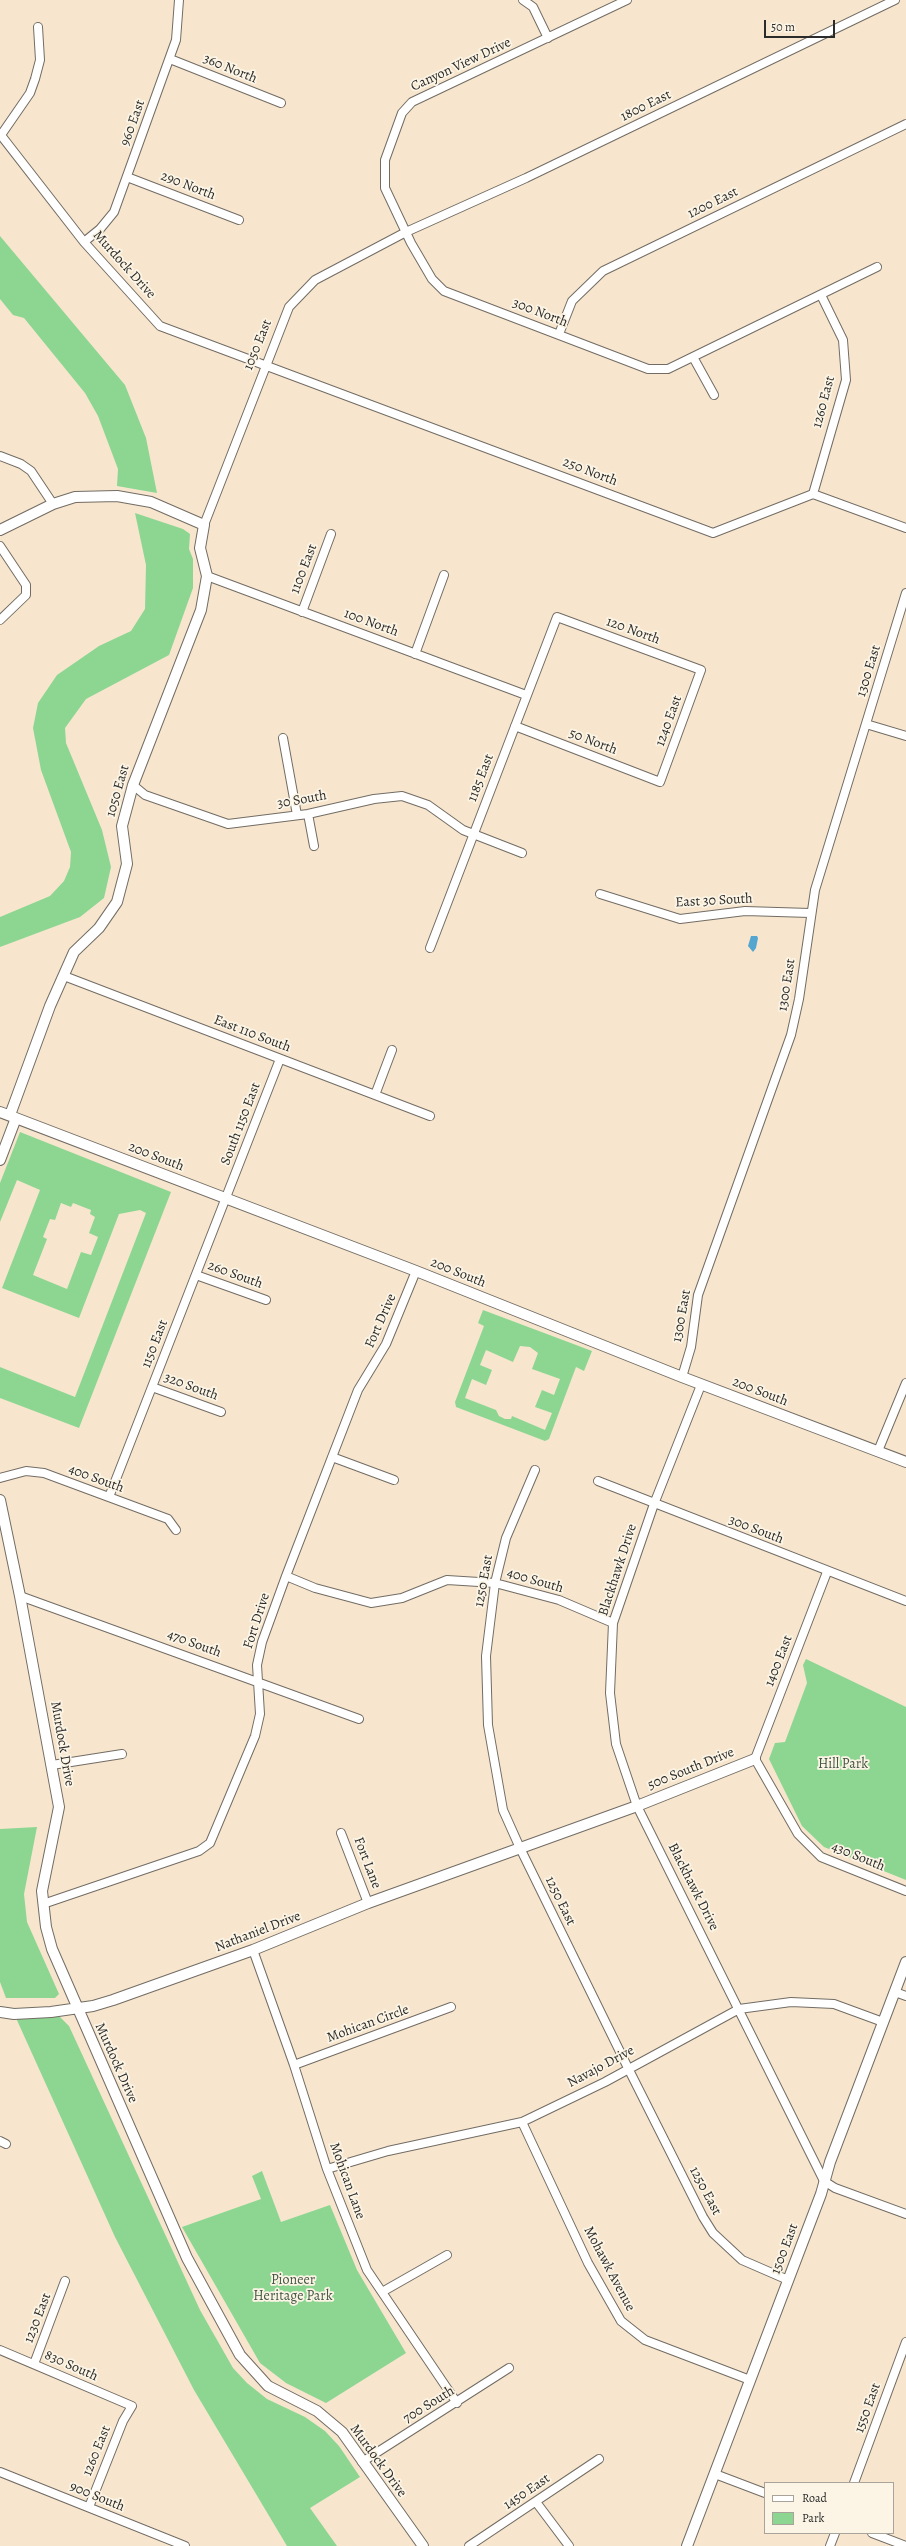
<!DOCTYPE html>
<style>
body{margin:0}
#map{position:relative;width:906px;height:2546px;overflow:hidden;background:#f7e6cd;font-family:Alegreya,serif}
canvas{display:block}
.legend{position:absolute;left:764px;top:2482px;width:130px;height:52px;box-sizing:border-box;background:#fcf5e5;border:1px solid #a8a49b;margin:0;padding:5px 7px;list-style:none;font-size:12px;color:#2b2b2b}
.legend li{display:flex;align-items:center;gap:8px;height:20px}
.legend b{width:20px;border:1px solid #a8a49b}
.scale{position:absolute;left:764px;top:20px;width:71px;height:18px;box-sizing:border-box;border:2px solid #2b2b2b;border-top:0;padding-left:5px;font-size:12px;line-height:14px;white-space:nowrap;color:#2b2b2b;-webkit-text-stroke:3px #fcf5e5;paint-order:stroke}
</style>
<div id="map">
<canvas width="906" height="2546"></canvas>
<ul class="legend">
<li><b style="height:5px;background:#fff"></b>Road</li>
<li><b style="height:11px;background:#8cd692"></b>Park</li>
</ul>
<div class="scale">50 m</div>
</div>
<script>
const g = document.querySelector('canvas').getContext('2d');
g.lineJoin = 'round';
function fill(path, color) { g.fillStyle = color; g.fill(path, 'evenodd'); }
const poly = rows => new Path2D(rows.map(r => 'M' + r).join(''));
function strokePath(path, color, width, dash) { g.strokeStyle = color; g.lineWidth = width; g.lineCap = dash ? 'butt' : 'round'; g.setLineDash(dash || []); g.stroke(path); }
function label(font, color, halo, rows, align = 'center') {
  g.font = font + ' Alegreya,serif'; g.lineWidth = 3.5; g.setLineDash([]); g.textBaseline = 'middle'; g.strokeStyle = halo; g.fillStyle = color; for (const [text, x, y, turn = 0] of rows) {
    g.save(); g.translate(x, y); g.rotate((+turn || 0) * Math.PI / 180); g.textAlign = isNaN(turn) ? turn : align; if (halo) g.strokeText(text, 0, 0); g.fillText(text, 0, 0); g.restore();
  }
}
const green = poly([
 [0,236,125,385,146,438,157,493,117,486,118,469,98,416,85,393,24,318,13,315,0,299],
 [135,513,183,529,190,534,189,549,193,559,193,588,169,655,86,699,65,728,66,743,102,830,111,867,104,898,80,917,0,947,0,917,50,896,64,881,70,867,71,852,41,770,33,728,38,703,57,675,99,646,131,631,145,609,146,565],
 [20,1132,171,1192,79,1428,0,1398,0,1367,75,1397,146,1213,140,1210,119,1214,79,1318,2,1288,40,1190,17,1180,0,1222,0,1183],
 [61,1203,71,1207,73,1203,91,1210,90,1214,95,1217,89,1233,98,1237,91,1255,81,1252,67,1289,33,1275,47,1239,43,1237,50,1219,55,1220],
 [483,1310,592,1351,584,1371,576,1367,549,1439,545,1441,456,1407,455,1402,484,1326,478,1323],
 [520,1346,530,1347,538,1353,532,1369,560,1379,554,1395,542,1390,535,1407,552,1413,545,1430,512,1416,511,1419,505,1419,499,1416,496,1410,465,1398,472,1379,486,1385,492,1370,480,1365,486,1350,513,1362],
 [806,1659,906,1707,906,1880,824,1847,802,1826,769,1759,775,1743,785,1742,807,1683,803,1665],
 [37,1827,24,1894,27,1922,59,1994,55,1998,6,1998,0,1982,0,1829],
 [57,2014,69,2026,200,2310,233,2368,247,2383,267,2399,305,2417,325,2431,339,2446,360,2477,310,2508,337,2546,287,2546,194,2390,115,2237,16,2018],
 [262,2171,281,2222,330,2205,357,2270,406,2353,326,2403,286,2383,260,2363,182,2227,261,2199,252,2176]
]);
const water = poly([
 [751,936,757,936,758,938,756,948,753,952,748,946]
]);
const minor = poly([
 [523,0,533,7,548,38],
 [627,0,412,102,402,113,385,160,385,188,411,243,432,279,444,291,648,369,668,369,877,267],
 [170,59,281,103],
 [0,134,84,242,160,326,713,533,813,494,906,528],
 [1,135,30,93,35,79,40,60,38,27],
 [127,177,239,220],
 [84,242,100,229,114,212,176,40,179,0],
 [559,334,572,301,603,271,906,124],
 [693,357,714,395],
 [0,456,21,464,31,471,53,504],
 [813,494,846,380,843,340,821,295],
 [204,525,289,307,315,280,406,232,526,178,895,0],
 [0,546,26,585,26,595,0,620],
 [207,576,526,695],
 [302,612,331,534],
 [415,654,444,575],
 [866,724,906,736],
 [283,738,297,815],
 [133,785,145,795,228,824,308,814,374,799,402,796,428,805,463,830,522,853],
 [308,814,314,846],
 [600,894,680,919,745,911,810,913],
 [430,948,557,617,701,670,660,782,515,726],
 [64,976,430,1116],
 [375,1095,392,1050],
 [196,1275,266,1300],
 [682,1377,691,1347,698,1295,791,1035,799,999,815,890,906,593],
 [701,1385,654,1504,613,1623,610,1693,616,1744,637,1806,824,2181,835,2188,906,2214],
 [152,1387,221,1412],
 [878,1451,906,1383],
 [332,1457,394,1480],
 [535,1470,506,1538,495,1583,486,1656,488,1725,503,1810,520,1848,628,2068,703,2217,713,2233,742,2260,788,2280],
 [0,1478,26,1471,44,1473,168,1519,176,1530],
 [598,1481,906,1601],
 [109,1497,280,1059],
 [827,1572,755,1759,798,1834,821,1857,906,1891],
 [286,1576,315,1588,371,1603,402,1598,447,1580,495,1583,559,1600,613,1623],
 [20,1596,359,1719],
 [52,1765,122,1754],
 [341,1833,368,1903],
 [43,1904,199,1851,210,1843,255,1736,260,1714,257,1665,262,1642,286,1576,358,1390,386,1344,416,1271],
 [253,1950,294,2065,327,2169,367,2270,457,2403],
 [895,1992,906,1996],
 [294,2065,451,2007],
 [522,2122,588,2263,621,2321,645,2340,750,2380],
 [0,2141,6,2144],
 [327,2169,388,2151,522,2122,605,2082,739,2009,791,2002,834,2004,883,2022],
 [382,2292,447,2255],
 [0,2350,132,2406,123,2421,89,2507],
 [34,2364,65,2281],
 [362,2462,509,2368],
 [0,2472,185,2546],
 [715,2474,765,2493],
 [854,2483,906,2342],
 [536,2502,569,2546],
 [872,2533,906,2546],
 [469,2546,599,2459],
 [830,2546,835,2533]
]);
const tertiary = poly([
 [0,530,53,504,75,497,117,496,151,502,204,525,200,548,207,576,201,610,133,785,122,826,127,864,117,902,99,928,74,952,50,1006,10,1115],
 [0,1112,416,1271,682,1377,906,1462],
 [0,1160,16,1118],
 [0,1500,20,1596,59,1807,42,1891,46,1927,52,1949,187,2258,240,2355,268,2386,317,2411,342,2432,423,2546],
 [0,2012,14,2014,51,2012,93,2006,113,2000,253,1950,368,1903,637,1806,755,1759],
 [687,2546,821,2194,830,2162,906,1962]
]);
const streetNames = [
 ["Canyon View Drive",461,65,-25],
 ["360 North",230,69,22],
 ["1800 East",646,106,-26],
 ["960 East",133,123,-70],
 ["290 North",188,186,21],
 ["1200 East",713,203,-26],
 ["Murdock Drive",124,265,48],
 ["300 North",540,313,21],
 ["1050 East",258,345,-68],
 ["1260 East",824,402,-75],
 ["250 North",590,472,21],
 ["1100 East",304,569,-69],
 ["100 North",371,623,20],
 ["120 North",633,631,20],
 ["1300 East",869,671,-73],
 ["1240 East",669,721,-70],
 ["50 North",593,742,21],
 ["1185 East",481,778,-69],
 ["1050 East",118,791,-74],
 ["30 South",302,800,-10],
 ["East 30 South",714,901,-3],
 ["1300 East",787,985,-81],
 ["East 110 South",252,1034,21],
 ["South 1150 East",241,1124,-69],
 ["200 South",156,1157,21],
 ["200 South",458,1273,22],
 ["260 South",235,1275,20],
 ["1300 East",682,1316,-80],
 ["Fort Drive",381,1321,-66],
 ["1150 East",155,1344,-69],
 ["320 South",191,1387,20],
 ["200 South",760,1392,21],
 ["400 South",96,1479,20],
 ["300 South",756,1530,21],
 ["Blackhawk Drive",618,1570,-72],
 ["1250 East",484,1581,-80],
 ["400 South",535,1581,16],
 ["Fort Drive",257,1621,-72],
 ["470 South",194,1644,20],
 ["1400 East",779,1661,-69],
 ["Murdock Drive",62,1744,80],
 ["500 South Drive",691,1769,-22],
 ["430 South",858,1857,22],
 ["Fort Lane",367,1863,69],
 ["Blackhawk Drive",693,1887,63],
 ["1250 East",560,1901,64],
 ["Nathaniel Drive",258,1932,-21],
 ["Mohican Circle",368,2024,-20],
 ["Murdock Drive",116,2063,66],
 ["Navajo Drive",601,2067,-28],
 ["Mohican Lane",347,2181,70],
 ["1250 East",705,2191,62],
 ["1500 East",785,2249,-69],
 ["Mohawk Avenue",609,2269,62],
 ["1230 East",38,2318,-69],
 ["830 South",71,2366,24],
 ["700 South",429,2405,-32],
 ["1550 East",868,2408,-70],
 ["1260 East",97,2451,-68],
 ["Murdock Drive",378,2461,54],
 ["1450 East",527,2492,-34],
 ["900 South",97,2497,22]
];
const parkNames = [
 ["Hill Park",843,1765],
 ["Pioneer",293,2281],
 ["Heritage Park",293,2297]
];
fill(green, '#8cd692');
fill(water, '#54a5cf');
strokePath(minor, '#726c64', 10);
strokePath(tertiary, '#726c64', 12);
strokePath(minor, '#fff', 8);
strokePath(tertiary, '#fff', 10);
label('14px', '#2b2b2b', '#fcf5e5', streetNames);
label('14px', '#435645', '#fcf5e5', parkNames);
</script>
